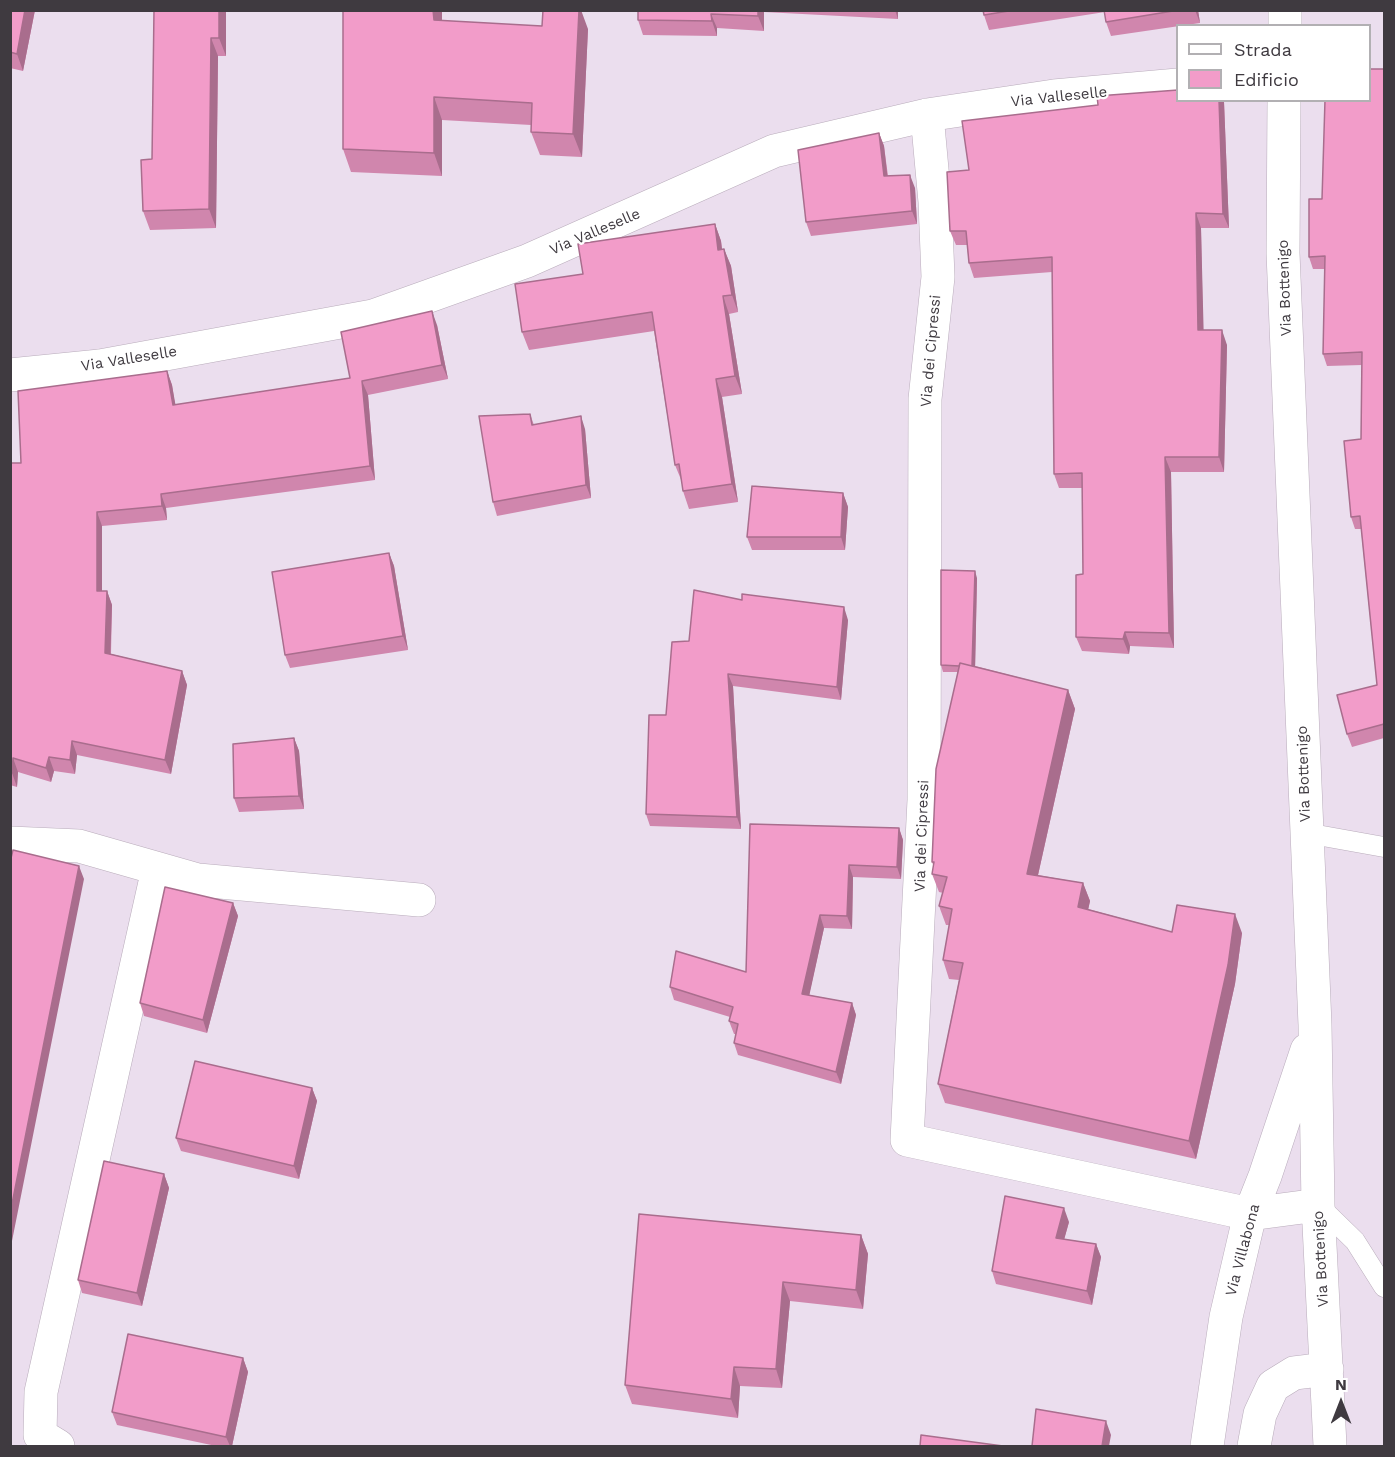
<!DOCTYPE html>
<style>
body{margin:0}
#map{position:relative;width:1395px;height:1457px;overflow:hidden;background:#ebdeee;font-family:"Work Sans",sans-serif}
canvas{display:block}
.frame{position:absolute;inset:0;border:12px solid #3f3a40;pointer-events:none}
.legend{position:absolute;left:1176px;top:24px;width:195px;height:78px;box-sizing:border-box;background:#fff;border:2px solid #b2b0b3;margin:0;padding:8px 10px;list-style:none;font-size:18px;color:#3f3a40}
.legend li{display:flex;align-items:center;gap:12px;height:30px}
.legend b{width:30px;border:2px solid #b2b0b3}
.north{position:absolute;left:1311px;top:1373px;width:60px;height:60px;-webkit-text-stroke:4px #fff;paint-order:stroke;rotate:0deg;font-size:16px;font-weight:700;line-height:24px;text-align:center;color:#3f3a40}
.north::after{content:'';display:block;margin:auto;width:21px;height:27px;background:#3f3a40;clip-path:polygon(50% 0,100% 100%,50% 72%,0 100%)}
</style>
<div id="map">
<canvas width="1395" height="1457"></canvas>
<div class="frame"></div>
<ul class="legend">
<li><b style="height:8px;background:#fff"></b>Strada</li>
<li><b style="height:16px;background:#f29cc9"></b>Edificio</li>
</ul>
<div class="north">N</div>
</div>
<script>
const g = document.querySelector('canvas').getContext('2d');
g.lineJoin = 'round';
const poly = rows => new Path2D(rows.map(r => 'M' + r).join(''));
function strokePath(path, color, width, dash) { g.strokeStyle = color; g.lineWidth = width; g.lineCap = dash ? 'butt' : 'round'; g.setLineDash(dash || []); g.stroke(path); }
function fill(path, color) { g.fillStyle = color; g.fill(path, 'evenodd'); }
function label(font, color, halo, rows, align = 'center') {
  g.font = font + ' "Work Sans",sans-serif'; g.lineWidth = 4.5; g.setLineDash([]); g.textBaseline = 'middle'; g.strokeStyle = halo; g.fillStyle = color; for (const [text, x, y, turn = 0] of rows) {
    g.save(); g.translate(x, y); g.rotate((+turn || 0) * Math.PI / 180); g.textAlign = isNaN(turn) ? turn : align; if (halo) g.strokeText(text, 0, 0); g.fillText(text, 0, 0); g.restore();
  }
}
const service = poly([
 [1306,833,1384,847],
 [1318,1205,1355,1241,1384,1287]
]);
const minor = poly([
 [1285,26,1285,10],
 [1284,100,1283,253,1315,1025,1318,1205,1330,1446],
 [927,115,935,202,938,277,925,399,924,800,907,1140,1250,1214,1318,1205],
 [10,375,100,366,373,316,527,261,774,151,927,115,1054,96,1178,85],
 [10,843,79,846,198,880,419,900],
 [58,1446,40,1435,41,1392,158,869],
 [1207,1446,1226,1317,1250,1214,1265,1176,1307,1050],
 [1254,1446,1260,1414,1273,1386,1294,1373,1327,1369]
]);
const wall = poly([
 [10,10,35,10,23,71,10,68],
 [154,10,226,10,226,56,218,56,216,228,150,230,143,211,152,159],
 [343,10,442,10,442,21,588,29,582,157,540,155,531,132,531,125,442,120,442,176,351,172,343,149],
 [638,10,898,10,898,19,764,12,764,31,717,28,717,36,643,35,638,20],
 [983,10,1198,10,1200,23,1111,36,1106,22,1105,12,989,30,984,15],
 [1384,69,1384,738,1352,747,1347,734,1377,685,1361,529,1355,529,1351,517,1361,439,1362,365,1327,366,1323,354,1325,269,1313,269,1309,257,1322,199],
 [1178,100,1224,100,1224,102,1229,228,1201,228,1203,330,1227,345,1224,472,1171,472,1174,648,1130,646,1129,654,1082,651,1076,637,1083,574,1082,488,1059,488,1054,474,1052,272,974,278,969,263,967,245,956,245,950,231,969,170],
 [879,133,884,146,888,176,915,188,917,224,811,236,806,222],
 [715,224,721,241,722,249,724,249,731,266,738,312,729,314,742,394,722,397,738,502,689,509,683,491,682,482,675,465,654,331,529,350,522,332,583,274],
 [437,325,448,379,368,395,375,480,166,508,167,520,102,526,102,591,107,591,112,605,111,654,182,671,187,685,171,774,77,755,75,774,54,771,51,782,18,772,17,787,10,785,10,463,21,463,167,371,172,385,175,405,350,378],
 [530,414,534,425,585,429,591,498,497,516,493,502],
 [843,493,848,507,845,550,752,550,747,537],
 [389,553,394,566,408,650,290,668,285,655],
 [977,578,975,666,1068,690,1075,709,1038,875,1083,883,1090,901,1088,909,1172,932,1242,933,1235,984,1196,1159,945,1103,938,1084,959,980,949,979,943,960,949,925,946,925,939,906,943,893,939,892,932,874,934,867,932,862,958,672,943,672,941,665],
 [848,620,841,700,733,686,741,829,650,826,646,814,689,641],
 [294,738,299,751,304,809,239,812,234,798],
 [750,824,899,828,903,840,901,879,853,877,852,929,824,928,809,995,852,1003,856,1015,841,1084,738,1055,734,1043,736,1034,734,1034,729,1021,730,1017,674,1000,670,987,746,972],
 [233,903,238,916,207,1033,144,1016,140,1003],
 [312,1088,317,1101,299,1179,181,1151,176,1138],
 [164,1174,169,1188,142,1306,82,1293,78,1280],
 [639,1214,861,1235,868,1254,863,1309,790,1301,782,1388,740,1386,738,1418,632,1404,625,1385],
 [1069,1222,1064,1239,1096,1244,1101,1257,1092,1305,996,1284,992,1271],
 [243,1358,248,1372,232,1446,216,1446,117,1425,112,1412]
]);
const shadedWall = poly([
 [25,10,35,10,23,71,17,54],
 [219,10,226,10,226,56,219,38],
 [433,10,442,10,442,43,434,20],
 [579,10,581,10,588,29,582,157,573,134],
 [758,10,763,10,764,12,764,31,758,16],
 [895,10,898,10,898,19],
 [1195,10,1198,10,1200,23],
 [711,14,717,28,717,36,712,21],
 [211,38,218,56,216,228,209,209],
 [434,97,442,120,442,176,434,153],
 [1219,100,1224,100,1224,102,1229,228,1223,214],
 [879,133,884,146,889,190,884,176],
 [910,175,915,188,917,224,912,211],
 [1196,213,1201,228,1204,345,1198,330],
 [715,224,721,241,724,267,718,250],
 [724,249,731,266,738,312,732,295],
 [723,296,729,314,742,394,735,376],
 [432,311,437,325,448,379,442,365],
 [1222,330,1227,345,1224,472,1219,457],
 [167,371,172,385,178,419,173,405],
 [716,379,722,397,738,502,732,484],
 [362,381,368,395,375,480,370,466],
 [581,416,585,429,591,498,586,485],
 [1165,457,1171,472,1174,648,1169,633],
 [843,493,848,507,845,550,841,537],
 [161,494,166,508,167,520,162,506],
 [97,512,102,526,102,605,97,591],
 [389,553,394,566,408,650,403,636],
 [975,571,977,578,975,673,972,666],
 [107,591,112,605,110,667,105,653],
 [844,607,848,620,841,700,837,687],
 [1125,632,1130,646,1129,654,1123,639],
 [182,671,187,685,171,774,165,760],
 [728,674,733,686,741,829,737,817],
 [1068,690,1075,709,1034,893,1027,874],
 [294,738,299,751,304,809,299,796],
 [72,741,77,755,75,774,70,760],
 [49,757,54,771,51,782,46,768],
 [13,758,18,772,17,787,12,773],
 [899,828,903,840,901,879,897,867],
 [849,865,853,877,852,929,847,916],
 [79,866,84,879,10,1251,10,1214],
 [1083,883,1090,901,1085,925,1078,907],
 [233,903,238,916,207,1033,203,1020],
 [1235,914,1242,933,1235,984,1196,1159,1189,1141],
 [820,915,824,928,807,1006,802,994],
 [852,1003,856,1015,841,1084,836,1072],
 [312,1088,317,1101,299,1179,294,1166],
 [164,1174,169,1188,142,1306,137,1293],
 [1064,1208,1069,1222,1061,1251,1056,1238],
 [861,1235,868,1254,863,1309,856,1290],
 [1096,1244,1101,1257,1092,1305,1087,1291],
 [783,1282,790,1301,782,1388,776,1369],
 [243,1358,248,1372,232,1446,230,1446,226,1437],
 [734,1367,740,1386,738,1418,731,1399],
 [1106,1421,1111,1435,1109,1446,1102,1446]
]);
const building = poly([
 [10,10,25,10,17,54,10,52,10,10],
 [154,10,219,10,219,38,211,38,209,209,143,211,141,160,152,159,154,10],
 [343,10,433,10,434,20,542,26,543,10,579,10,573,134,531,132,532,103,434,97,434,153,343,149,343,10],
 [638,10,758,10,758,16,711,14,712,21,638,20,638,10],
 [983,10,1015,10,984,15,983,10],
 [1104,10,1179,10,1106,22,1104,10],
 [1370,69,1384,69,1384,724,1347,734,1337,695,1377,685,1360,516,1351,517,1344,441,1361,439,1362,352,1323,354,1325,256,1309,257,1309,199,1322,199,1325,100,1370,100,1370,69],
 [1178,90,1178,100,1219,100,1223,214,1196,213,1198,330,1222,330,1219,457,1165,457,1169,633,1125,632,1123,639,1076,637,1076,575,1083,574,1082,473,1054,474,1052,257,969,263,966,231,950,231,947,172,969,170,962,121,1098,105,1097,96,1178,90],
 [879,133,884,176,910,175,912,211,806,222,798,150,879,133],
 [715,224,718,250,724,249,732,295,723,296,735,376,716,379,732,484,683,491,679,464,675,465,652,312,522,332,515,284,583,274,578,244,715,224],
 [432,311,442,365,362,381,370,466,161,494,162,506,97,512,97,591,107,591,105,653,182,671,165,760,72,741,70,760,49,757,46,768,13,758,12,773,10,772,10,463,21,463,18,391,167,371,173,405,350,378,341,332,432,311],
 [530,414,532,425,581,416,586,485,493,502,479,416,530,414],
 [752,486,843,493,841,537,747,537,752,486],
 [389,553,403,636,285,655,272,572,389,553],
 [941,570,975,571,972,666,960,663,959,666,941,665,941,570],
 [694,590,742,600,742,594,844,607,837,687,728,674,737,817,646,814,649,715,666,715,672,642,689,641,694,590],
 [960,663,1068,690,1027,874,1083,883,1078,907,1172,932,1177,905,1235,914,1228,965,1189,1141,938,1084,963,963,943,960,952,909,939,906,947,877,932,874,934,862,932,862,936,769,960,663],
 [294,738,299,796,234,798,233,744,294,738],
 [750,824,899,828,897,867,849,865,847,916,820,915,802,994,852,1003,836,1072,734,1043,738,1024,729,1021,733,1007,670,987,676,951,746,972,750,824],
 [13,850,79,866,10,1214,10,862,13,850],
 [165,887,233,903,203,1020,140,1003,165,887],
 [195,1061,312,1088,294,1166,176,1138,195,1061],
 [104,1161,164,1174,137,1293,78,1280,104,1161],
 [1005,1196,1064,1208,1056,1238,1096,1244,1087,1291,992,1271,1005,1196],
 [639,1214,861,1235,856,1290,783,1282,776,1369,734,1367,731,1399,625,1385,639,1214],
 [128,1334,243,1358,226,1437,112,1412,128,1334],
 [1036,1409,1106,1421,1102,1446,1032,1446,1036,1409],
 [921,1435,1003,1446,920,1446,921,1435]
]);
const streetNames = [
 ["Via Valleselle",1059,97,-6],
 ["Via Valleselle",595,232,-23],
 ["Via Bottenigo",1285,288,-92],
 ["Via dei Cipressi",931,351,-85],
 ["Via Valleselle",129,359,-9],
 ["Via Bottenigo",1304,774,-92],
 ["Via dei Cipressi",922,836,-88],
 ["Via Villabona",1243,1250,-75],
 ["Via Bottenigo",1321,1259,-93]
];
strokePath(service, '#b9acbb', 21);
strokePath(minor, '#b9acbb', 34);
strokePath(service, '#fff', 20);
strokePath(minor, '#fff', 33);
fill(wall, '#d086ad');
fill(shadedWall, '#a96d8d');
fill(building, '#f29cc9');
strokePath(building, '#a96d8d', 1.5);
label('15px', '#3f3a40', '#fff', streetNames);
</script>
